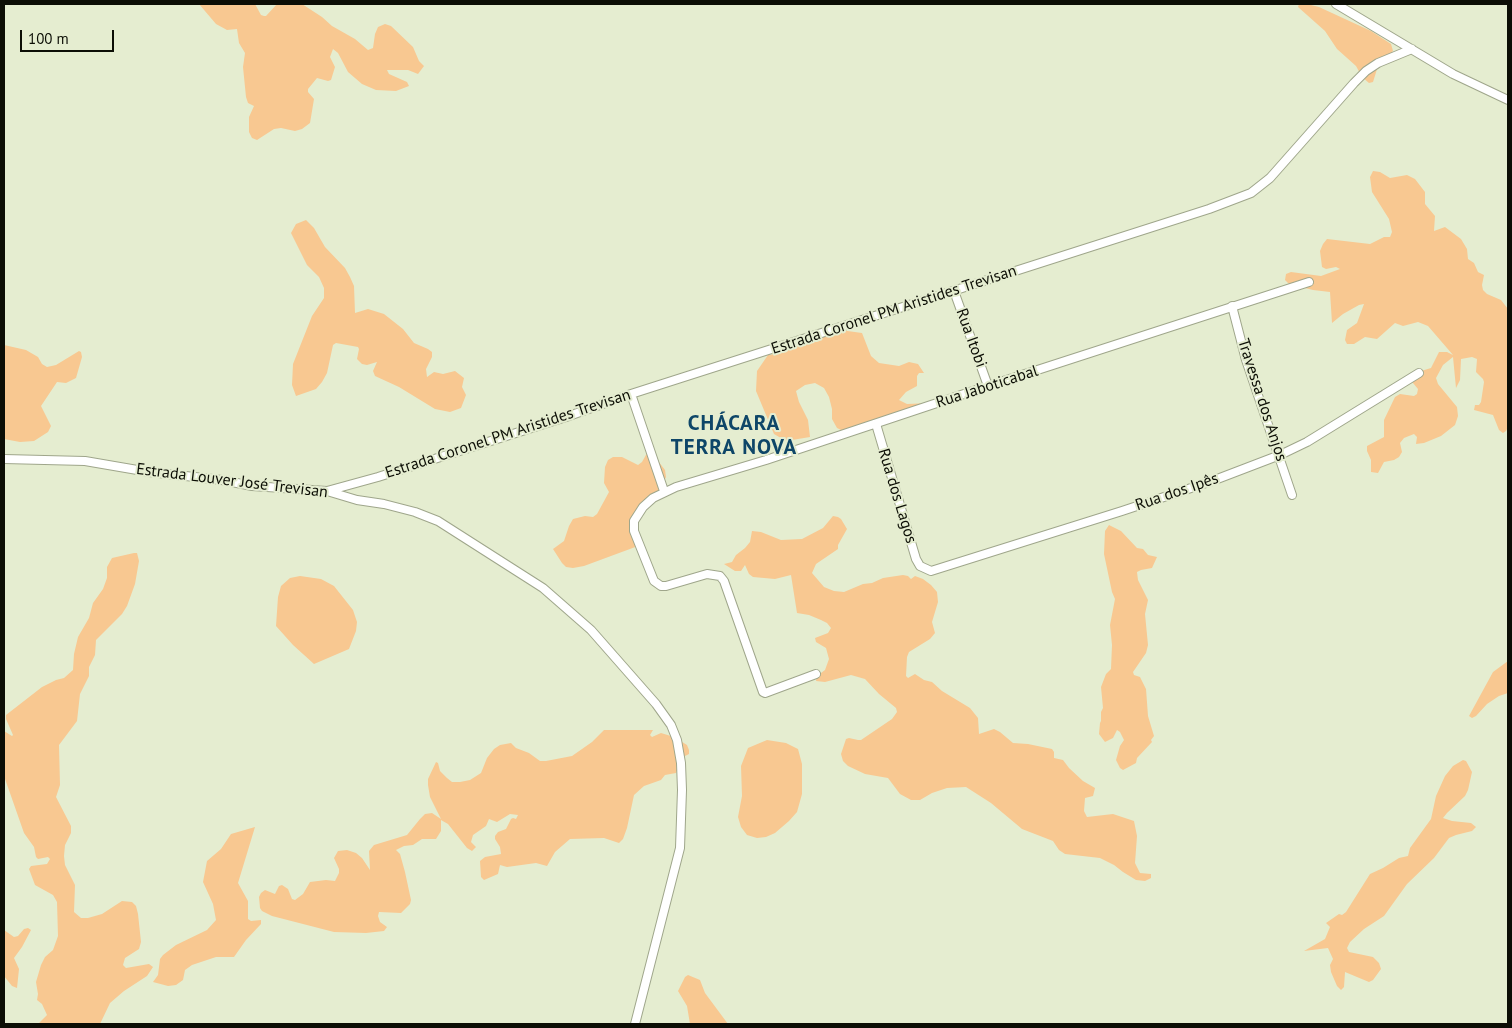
<!DOCTYPE html>
<meta charset="utf-8">
<style>
body{margin:0}
#map{position:relative;width:1512px;height:1028px;overflow:hidden;background:#e5edd0;font-family:"PT Sans",sans-serif}
canvas{display:block}
.frame{position:absolute;inset:0;border:5px solid #0c0e05;pointer-events:none}
.scale{position:absolute;left:20px;top:30px;width:94px;height:22px;box-sizing:border-box;border:2px solid #0c0e05;border-top:0;padding-left:6px;font-size:15px;line-height:18px;white-space:nowrap;color:#0c0e05;-webkit-text-stroke:4px #e5edd0;paint-order:stroke}
</style>
<div id="map">
<canvas width="1512" height="1028"></canvas>
<div class="frame"></div>
<div class="scale">100 m</div>
</div>
<script>
const g = document.querySelector('canvas').getContext('2d');
g.lineJoin = 'round';
function fill(path, color) { g.fillStyle = color; g.fill(path, 'evenodd'); }
const poly = rows => new Path2D(rows.map(r => 'M' + r).join(''));
function strokePath(path, color, width, dash) { g.strokeStyle = color; g.lineWidth = width; g.lineCap = dash ? 'butt' : 'round'; g.setLineDash(dash || []); g.stroke(path); }
function label(font, color, halo, rows, align = 'center') {
  g.font = font + ' "PT Sans",sans-serif'; g.lineWidth = 4; g.setLineDash([]); g.textBaseline = 'middle'; g.strokeStyle = halo; g.fillStyle = color; for (const [text, x, y, turn = 0] of rows) {
    g.save(); g.translate(x, y); g.rotate((+turn || 0) * Math.PI / 180); g.textAlign = isNaN(turn) ? turn : align; if (halo) g.strokeText(text, 0, 0); g.fillText(text, 0, 0); g.restore();
  }
}
const green = poly([
 [199,4,255,4,261,15,264,16,266,16,277,4,302,4,322,17,332,26,355,39,368,50,373,48,375,34,378,27,385,24,391,26,413,47,419,61,424,66,418,74,408,70,387,70,389,74,407,82,409,86,396,91,376,90,362,84,348,72,338,53,333,49,330,57,335,67,331,80,328,81,317,78,308,89,308,92,314,99,310,123,302,129,295,131,281,128,274,129,257,140,252,138,249,132,249,117,254,106,248,103,246,97,243,67,245,53,239,43,237,29,227,30,216,24],
 [1299,4,1307,4,1319,7,1371,31,1391,44,1393,51,1378,66,1373,82,1369,83,1362,77,1356,66,1337,49,1325,31,1298,7],
 [1373,171,1380,172,1390,178,1407,175,1415,179,1425,192,1425,204,1435,216,1434,231,1445,227,1461,239,1467,249,1468,259,1474,263,1478,272,1484,275,1482,285,1483,290,1487,294,1501,300,1508,309,1508,427,1506,431,1503,433,1499,430,1493,415,1474,410,1475,405,1479,405,1481,402,1484,382,1483,379,1476,372,1477,359,1472,357,1461,359,1460,380,1456,388,1453,357,1443,365,1436,378,1438,384,1457,407,1458,416,1455,425,1441,436,1424,443,1416,444,1417,437,1414,434,1404,438,1400,443,1402,452,1399,457,1394,460,1384,462,1378,473,1371,472,1371,460,1367,451,1367,446,1384,437,1384,420,1395,397,1400,394,1414,396,1417,394,1418,389,1413,383,1411,376,1418,372,1431,368,1439,352,1447,352,1453,355,1428,326,1418,322,1403,326,1395,323,1377,339,1365,337,1354,344,1347,344,1345,340,1347,330,1357,323,1364,304,1359,305,1343,314,1332,323,1330,292,1313,290,1289,284,1285,280,1286,274,1291,272,1321,276,1340,269,1336,267,1326,269,1322,267,1320,251,1323,244,1327,239,1370,244,1384,237,1390,237,1392,232,1389,219,1372,192,1370,177],
 [306,220,314,228,325,247,345,268,350,277,354,286,355,313,368,309,384,314,403,329,414,343,428,349,432,352,432,357,426,369,427,377,434,372,443,374,455,371,464,378,462,387,466,395,461,408,450,412,435,409,399,387,375,376,373,371,377,362,367,365,362,364,357,359,359,349,358,347,336,343,333,345,327,373,322,382,316,389,296,396,292,385,293,364,312,316,324,298,324,288,319,277,307,265,291,233,296,224],
 [833,329,862,333,871,356,879,363,899,366,909,362,918,364,924,373,919,373,917,376,917,386,906,392,899,400,907,404,931,403,845,432,837,428,832,419,832,409,829,397,824,388,815,383,805,385,796,391,799,402,808,420,810,437,786,441,774,434,756,391,757,371,768,355,771,355,794,340],
 [4,345,26,350,38,357,42,364,47,367,56,365,79,351,81,352,82,357,76,378,66,383,57,382,41,406,51,426,48,432,34,441,20,442,4,439],
 [647,453,652,453,665,470,666,477,661,488,646,503,638,520,639,542,638,546,584,566,573,568,566,567,562,563,553,549,564,541,569,526,573,519,585,516,593,517,597,514,609,492,604,483,605,467,608,460,613,457,622,457,638,465,642,462],
 [833,516,838,517,841,519,847,529,838,545,838,549,816,564,812,573,824,587,834,591,844,592,863,584,872,583,883,578,903,575,908,576,911,579,915,576,923,579,931,585,937,592,938,602,932,622,935,633,930,639,909,652,907,657,906,676,908,678,915,674,924,680,932,682,942,691,970,708,978,718,979,734,994,729,1000,732,1013,743,1028,744,1052,749,1054,752,1054,758,1063,760,1069,768,1083,781,1095,788,1093,796,1085,798,1084,811,1087,817,1113,814,1134,821,1137,836,1135,863,1140,873,1151,874,1151,878,1145,881,1136,880,1123,872,1114,865,1100,858,1065,854,1059,850,1053,841,1022,829,991,803,966,787,947,788,932,793,920,800,911,800,900,794,888,778,865,774,848,766,843,761,841,754,846,739,849,738,858,740,861,740,892,719,897,712,896,708,879,694,865,679,851,675,825,682,816,681,817,676,825,670,829,659,826,648,816,642,815,638,828,633,831,628,827,623,821,620,809,615,797,613,791,575,775,579,753,577,749,574,745,565,741,571,735,571,724,564,732,562,736,555,745,548,750,542,752,531,761,532,781,540,802,539,823,528],
 [1109,525,1121,531,1137,548,1143,549,1148,555,1157,557,1152,568,1141,570,1137,572,1138,580,1148,600,1145,614,1148,645,1146,653,1133,672,1134,675,1140,677,1146,689,1148,716,1154,736,1151,740,1152,742,1137,758,1136,763,1123,770,1120,768,1116,760,1120,746,1124,740,1120,732,1117,730,1113,738,1105,742,1099,734,1100,723,1101,721,1101,712,1103,708,1101,687,1106,674,1111,669,1112,645,1110,625,1115,599,1112,592,1104,554,1105,531],
 [134,553,137,553,139,561,135,584,127,606,122,614,96,640,95,655,89,667,89,676,80,694,77,721,59,745,60,785,56,797,71,826,71,833,65,845,64,856,65,865,75,885,74,912,81,918,88,918,102,914,122,901,132,902,136,906,138,914,141,942,139,949,125,958,123,965,126,968,149,964,153,967,147,976,124,991,110,1003,100,1024,38,1024,47,1015,42,1004,37,1000,38,994,36,982,41,965,45,957,53,950,58,936,57,902,53,895,35,885,29,869,31,866,47,864,50,859,48,857,38,859,36,857,34,847,24,833,4,776,4,731,12,736,13,735,6,719,6,715,42,687,56,680,64,678,73,670,74,654,78,637,89,618,93,603,103,589,107,578,107,567,112,558],
 [300,576,321,579,334,586,353,610,357,622,356,631,349,649,314,664,293,645,276,626,278,597,281,586,290,578],
 [1508,661,1508,693,1499,696,1487,704,1476,716,1472,718,1469,716,1493,672],
 [604,730,653,730,650,735,652,737,661,733,674,737,687,745,689,750,689,754,683,757,676,773,665,775,661,780,644,786,634,795,627,828,623,839,619,843,604,838,570,839,555,852,547,866,536,863,507,867,500,865,498,874,484,880,481,877,480,861,485,857,501,854,500,847,495,839,495,836,498,832,506,829,511,819,513,818,516,819,518,815,510,814,497,822,489,819,486,826,473,835,471,842,476,847,472,851,467,848,448,824,441,820,441,831,436,839,422,839,413,845,404,846,396,850,400,854,405,872,411,900,410,904,401,913,379,912,378,916,380,922,387,927,384,931,366,933,334,932,272,916,262,911,260,908,259,897,261,893,265,890,275,894,279,886,282,885,288,889,292,899,295,900,303,894,310,882,326,880,335,881,339,873,339,869,334,858,338,851,347,850,356,853,362,858,370,870,369,851,374,845,407,835,420,819,425,814,432,813,441,819,430,797,428,785,428,779,436,762,438,763,440,771,447,778,452,782,460,782,470,780,481,773,487,758,494,749,500,745,511,743,516,748,529,753,540,761,546,761,572,756,592,742],
 [767,740,786,743,798,749,802,764,802,794,797,812,789,821,775,833,766,837,757,838,747,835,741,827,738,817,742,796,741,766,748,748],
 [1463,760,1466,761,1472,772,1468,790,1465,796,1447,813,1443,818,1452,821,1471,823,1476,827,1472,831,1456,835,1449,838,1434,858,1407,884,1384,916,1364,929,1350,942,1347,948,1349,952,1373,957,1379,963,1381,969,1373,980,1369,982,1345,972,1344,987,1341,990,1337,986,1331,972,1330,965,1333,959,1328,948,1304,951,1325,939,1330,927,1326,923,1339,914,1342,915,1346,912,1370,874,1383,868,1399,858,1408,856,1410,848,1431,819,1436,796,1445,776,1453,766],
 [255,827,238,883,248,901,248,919,251,921,261,920,261,924,246,940,234,957,216,957,192,965,185,970,183,980,176,985,168,986,153,982,158,975,160,959,163,955,176,945,207,930,216,920,213,904,203,882,207,861,221,849,231,834],
 [28,928,31,930,22,947,14,958,19,969,17,988,12,986,4,976,4,930,14,937,18,936,24,929],
 [688,975,700,980,705,993,728,1024,690,1024,687,1006,678,991,685,977]
]);
const street = poly([
 [1336,4,1453,74,1508,100],
 [954,291,988,386],
 [1232,306,1246,360,1292,495],
 [631,394,664,491],
 [876,424,916,559,920,566,931,571,1122,511,1212,481,1280,455,1307,442,1419,373],
 [4,459,85,461,149,472,222,480,252,486,327,491,357,500,384,504,415,512,438,521,543,588,591,630,656,704,671,725,677,740,681,763,682,790,680,848,635,1024],
 [327,491,378,477,566,417,631,394,1209,209,1251,193,1270,178,1354,83,1366,71,1378,63,1412,49],
 [816,674,765,693,763,692,724,581,720,576,707,574,666,586,661,586,654,581,634,531,634,521,643,507,653,498,676,487,766,460,988,386,1309,282]
]);
const streetNames = [
 ["Estrada Coronel PM Aristides Trevisan",894,310,-18],
 ["Rua Itobi",971,338,70],
 ["Rua Jaboticabal",987,387,-18],
 ["Travessa dos Anjos",1262,400,72],
 ["Estrada Coronel PM Aristides Trevisan",508,434,-18],
 ["Estrada Louver José Trevisan",232,481,7],
 ["Rua dos Ipês",1177,492,-19],
 ["Rua dos Lagos",897,496,73]
];
const districtNames = [
 ["CHÁCARA",734,424],
 ["TERRA NOVA",734,448]
];
fill(green, '#f8c891');
strokePath(street, '#9fa68b', 10);
strokePath(street, '#fff', 8);
label('16px', '#0c0e05', '#e5edd0', streetNames);
g.letterSpacing = '1px';
label('bold 21px', '#0e4668', '#e5edd0', districtNames);
g.letterSpacing = '0px';
</script>
